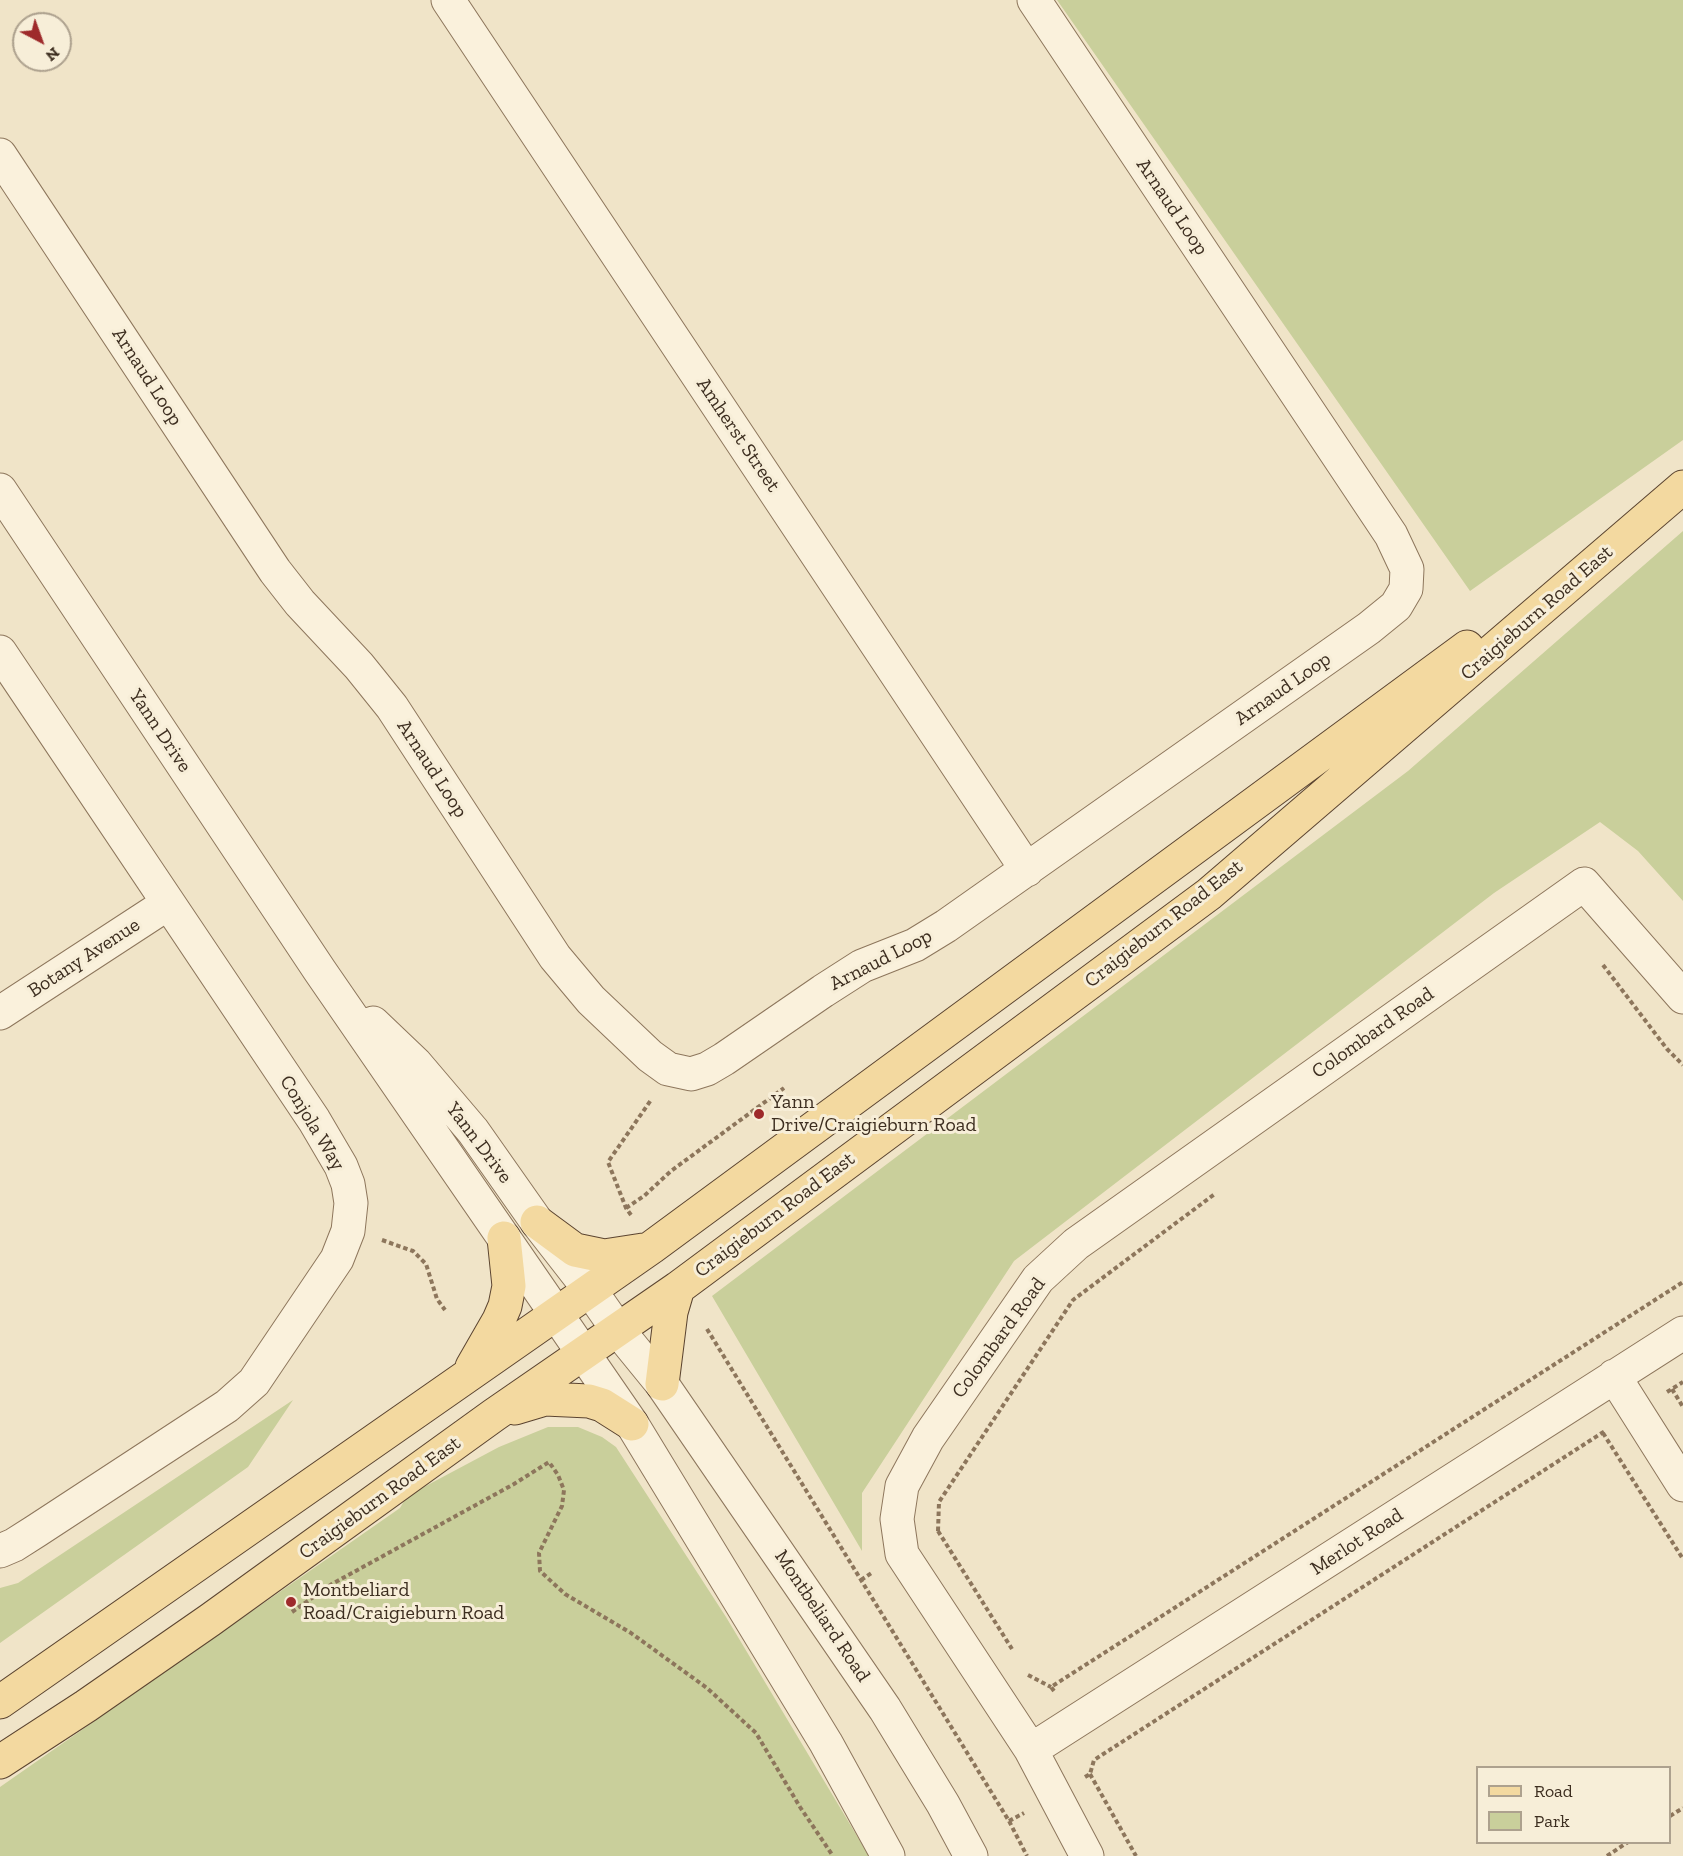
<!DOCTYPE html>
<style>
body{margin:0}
#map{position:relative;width:1683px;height:1856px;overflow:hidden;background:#f0e4c8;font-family:"Zilla Slab",serif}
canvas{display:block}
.legend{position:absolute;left:1476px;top:1766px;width:195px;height:78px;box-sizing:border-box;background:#f7eed8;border:2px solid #ada18e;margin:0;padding:8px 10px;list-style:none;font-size:18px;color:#3d2e20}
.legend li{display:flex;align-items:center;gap:12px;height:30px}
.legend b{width:30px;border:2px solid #ada18e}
.north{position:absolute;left:12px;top:12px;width:60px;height:60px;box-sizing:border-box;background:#f7eed8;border:2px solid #ada18e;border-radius:50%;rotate:139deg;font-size:16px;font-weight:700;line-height:24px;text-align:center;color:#3d2e20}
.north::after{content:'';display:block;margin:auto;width:21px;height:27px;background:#9e2a2b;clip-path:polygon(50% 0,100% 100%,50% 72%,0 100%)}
</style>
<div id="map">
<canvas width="1683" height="1856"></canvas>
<ul class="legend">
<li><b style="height:8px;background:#f3d9a0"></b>Road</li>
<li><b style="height:16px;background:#c9cf9b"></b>Park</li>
</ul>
<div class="north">N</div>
</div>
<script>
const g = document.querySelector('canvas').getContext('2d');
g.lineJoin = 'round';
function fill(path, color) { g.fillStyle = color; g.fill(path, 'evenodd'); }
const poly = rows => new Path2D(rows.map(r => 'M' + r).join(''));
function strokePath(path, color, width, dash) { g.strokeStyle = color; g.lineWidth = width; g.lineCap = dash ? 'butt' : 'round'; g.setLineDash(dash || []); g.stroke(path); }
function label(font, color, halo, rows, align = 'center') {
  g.font = font + ' "Zilla Slab",serif'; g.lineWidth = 6; g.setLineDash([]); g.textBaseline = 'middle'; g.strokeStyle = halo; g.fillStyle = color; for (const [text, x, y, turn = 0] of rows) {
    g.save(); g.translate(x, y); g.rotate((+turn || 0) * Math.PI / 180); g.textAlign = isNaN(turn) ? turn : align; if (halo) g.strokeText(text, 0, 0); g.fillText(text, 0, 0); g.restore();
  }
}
const green = poly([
 [1057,0,1683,0,1683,440,1470,591],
 [1683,531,1683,901,1638,851,1600,822,1494,893,1014,1261,862,1493,862,1551,712,1296,1408,771],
 [293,1400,248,1467,0,1643,0,1588,18,1583],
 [548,1427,578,1427,602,1437,616,1447,726,1617,869,1856,0,1856,0,1787,400,1508,407,1496,499,1447]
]);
const path = poly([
 [1603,965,1667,1049,1683,1065],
 [626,1208,644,1196,671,1171,784,1088],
 [631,1215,626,1208,608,1162,651,1100],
 [382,1240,413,1251,426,1264,437,1299,445,1310],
 [707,1329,1009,1821,1027,1856],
 [1672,1389,1683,1407],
 [1667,1392,1683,1382],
 [1603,1433,1683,1559],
 [938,1531,939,1502,1073,1300,1216,1193],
 [938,1531,1012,1649],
 [861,1580,873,1572],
 [292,1612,332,1584,514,1484,549,1462,558,1475,564,1490,562,1506,539,1553,540,1571,565,1594,631,1633,707,1688,756,1733,800,1807,833,1856],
 [1028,1675,1051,1687],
 [1054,1691,1051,1687,1683,1282],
 [1090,1774,1136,1856],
 [1085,1777,1090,1774,1094,1760,1605,1431],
 [1670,1816,1683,1808],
 [1009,1821,1024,1813],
 [1607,1856,1628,1842]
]);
const minor = poly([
 [448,0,1027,870],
 [0,155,275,571,300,603,359,666,392,707,555,957,591,1000,650,1056,668,1069,691,1074,707,1069,724,1059,823,991,862,966,915,945,946,926,1369,628,1396,606,1406,589,1407,569,1391,535,1034,0],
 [0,490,320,971,632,1424,826,1743,888,1856],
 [0,652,314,1120,341,1166,348,1184,351,1203,348,1231,337,1259,254,1382,227,1406,36,1531,14,1545,0,1551],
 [0,1013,167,904],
 [373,1023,416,1064,473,1131,537,1222,590,1290,618,1330,662,1384,885,1709,943,1804,971,1856],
 [1614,1376,1683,1485],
 [1031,1750,1683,1333],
 [1087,1856,1031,1750,902,1554,897,1519,902,1486,928,1438,1038,1279,1076,1244,1584,884,1683,997]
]);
const major = poly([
 [537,1222,575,1250,604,1256,643,1250],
 [472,1367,499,1320,505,1306,509,1286,504,1238],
 [662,1384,671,1312,678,1288],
 [515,1408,545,1399,589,1401,602,1405,632,1424],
 [0,1702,652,1247,1467,647],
 [0,1762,86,1706,210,1620,494,1415,678,1288,1209,894,1683,487]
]);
const markers = [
 [759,1114,6,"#9e2a2b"],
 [291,1602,6,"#9e2a2b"]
];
const streetNames = [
 ["Arnaud Loop",1172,207,56],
 ["Arnaud Loop",147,377,57],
 ["Amherst Street",738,435,56],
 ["Craigieburn Road East",1537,613,-41],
 ["Arnaud Loop",1283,689,-35],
 ["Yann Drive",160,731,56],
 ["Arnaud Loop",432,769,57],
 ["Craigieburn Road East",1164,924,-38],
 ["Botany Avenue",84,958,-33],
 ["Arnaud Loop",881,960,-27],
 ["Colombard Road",1373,1033,-35],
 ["Conjola Way",312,1123,59],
 ["Yann Drive",479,1143,53],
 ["Craigieburn Road East",775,1215,-37],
 ["Colombard Road",999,1338,-54],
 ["Craigieburn Road East",380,1498,-36],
 ["Merlot Road",1357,1542,-33],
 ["Montbeliard Road",822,1616,56]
];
const poiNames = [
 ["Yann",771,1102],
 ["Drive/Craigieburn Road",771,1125],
 ["Montbeliard",303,1590],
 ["Road/Craigieburn Road",303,1613]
];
fill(green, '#c9cf9b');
strokePath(minor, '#8d765c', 35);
strokePath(major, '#5b4430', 35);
strokePath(path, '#8d765c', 4, [4.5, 3]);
strokePath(minor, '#faf1dc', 33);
strokePath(major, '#f3d9a0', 33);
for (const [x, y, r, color] of markers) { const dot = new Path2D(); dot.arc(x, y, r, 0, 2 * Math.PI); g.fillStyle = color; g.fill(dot); strokePath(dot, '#f7eed8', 2); }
label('20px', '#3d2e20', '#f7eed8', streetNames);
label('20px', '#3d2e20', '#f7eed8', poiNames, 'left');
</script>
